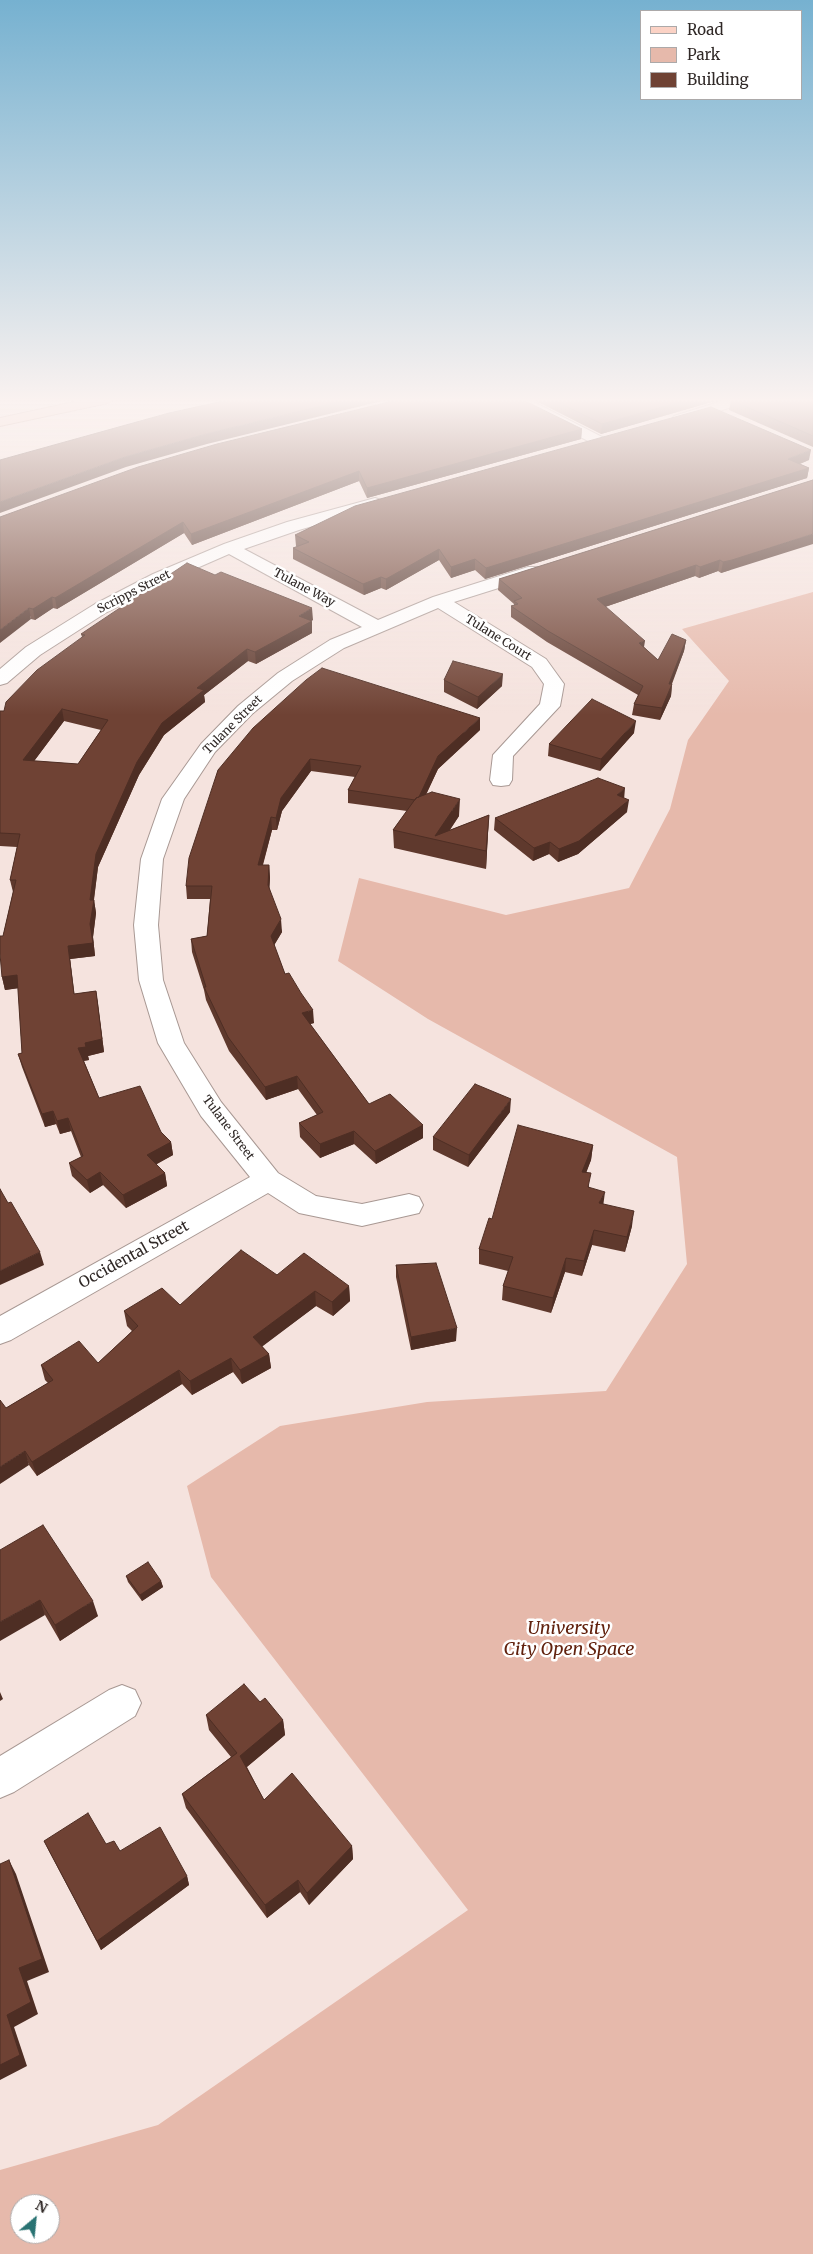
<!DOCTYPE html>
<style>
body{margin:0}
#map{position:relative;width:813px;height:2254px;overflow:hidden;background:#f5e3de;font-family:Merriweather,serif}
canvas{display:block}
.legend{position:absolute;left:640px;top:10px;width:162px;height:90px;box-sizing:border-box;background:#fff;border:1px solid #aca9a9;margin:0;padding:6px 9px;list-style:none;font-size:15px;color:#302927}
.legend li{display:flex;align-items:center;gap:10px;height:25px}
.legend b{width:25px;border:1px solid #aca9a9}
.north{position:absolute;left:10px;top:2194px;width:50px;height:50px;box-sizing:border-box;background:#fff;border:1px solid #aca9a9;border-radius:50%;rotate:28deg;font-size:14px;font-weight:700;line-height:20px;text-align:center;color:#302927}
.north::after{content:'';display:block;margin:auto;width:18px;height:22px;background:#297373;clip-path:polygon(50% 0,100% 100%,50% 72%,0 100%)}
</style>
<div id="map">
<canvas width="813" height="2254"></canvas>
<ul class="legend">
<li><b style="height:6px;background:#fbd2c5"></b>Road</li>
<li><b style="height:14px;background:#e6b9ab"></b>Park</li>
<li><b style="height:14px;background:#6f4234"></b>Building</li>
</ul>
<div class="north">N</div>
</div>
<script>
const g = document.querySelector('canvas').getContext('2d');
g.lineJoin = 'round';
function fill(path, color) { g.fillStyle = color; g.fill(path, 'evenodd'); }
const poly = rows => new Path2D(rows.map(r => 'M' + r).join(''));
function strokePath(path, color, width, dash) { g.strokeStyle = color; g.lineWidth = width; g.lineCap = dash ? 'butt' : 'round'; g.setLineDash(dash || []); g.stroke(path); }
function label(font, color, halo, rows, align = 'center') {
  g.font = font + ' Merriweather,serif'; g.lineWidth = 5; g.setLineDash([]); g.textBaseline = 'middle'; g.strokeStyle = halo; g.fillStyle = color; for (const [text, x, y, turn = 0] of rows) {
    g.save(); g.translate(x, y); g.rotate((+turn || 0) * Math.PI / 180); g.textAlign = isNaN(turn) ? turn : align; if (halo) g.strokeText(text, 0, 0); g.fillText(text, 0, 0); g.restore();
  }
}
const green = poly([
 [813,592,813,2254,0,2254,0,2170,158,2125,468,1910,211,1577,187,1486,280,1426,427,1402,606,1391,687,1264,677,1157,428,1019,338,961,359,878,506,915,629,888,670,809,688,740,729,681,682,629],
 [20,2204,50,2204,50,2234,20,2234]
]);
const minor = poly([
 [510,399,528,399,604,438,607,441,604,444,599,446,594,444,512,402,510,399],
 [728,399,750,399,748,402,684,422,679,423,672,419,674,416,728,399],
 [375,498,381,500,383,503,381,506,299,530,244,549,378,620,433,597,528,567,540,567,543,571,540,575,454,602,546,659,564,684,560,706,513,756,512,780,509,785,501,786,493,785,490,780,493,755,540,704,544,684,532,667,438,608,344,648,292,681,252,714,215,752,184,799,163,859,158,925,163,980,184,1043,221,1102,278,1173,316,1196,362,1204,409,1194,419,1197,423,1205,419,1213,362,1226,299,1213,268,1193,11,1340,0,1344,0,1316,250,1177,201,1116,158,1043,139,980,134,925,141,859,162,799,201,744,238,706,278,673,330,640,362,627,229,554,165,582,107,612,40,655,7,683,0,685,0,669,26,647,95,604,153,574,224,544,287,522,375,498],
 [122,1685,135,1690,141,1703,135,1716,14,1792,0,1798,0,1756,109,1690,122,1685]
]);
const major = poly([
 [88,399,115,399,108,403,0,426,0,418,88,399]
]);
const wall = poly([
 [532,399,722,399,601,434],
 [813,399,813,447,729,410,731,400],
 [582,429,581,439,367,498,359,481,192,545,184,533,57,609,53,608,35,620,31,619,0,517],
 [809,460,800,464,809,468,807,478,485,579,475,570,451,578,439,560,386,590,381,588,364,595,293,559,293,548,297,547,296,546,295,535],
 [813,480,730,570,721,573,718,571,699,578,695,576,605,607,644,647,658,660,686,640,684,651,672,684,671,696,660,720,632,715,634,704,638,695,547,642,511,617,511,606,514,605,514,604,498,590,499,579],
 [313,620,311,621,312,633,256,664,248,661,204,695,205,702,164,735,139,775,98,867,94,900,96,913,93,937,95,956,70,959,74,994,96,991,98,1004,104,1052,88,1056,89,1060,84,1061,99,1098,161,1132,171,1142,173,1155,156,1164,165,1173,167,1186,126,1208,103,1185,90,1193,72,1176,69,1163,81,1157,71,1131,60,1134,56,1124,45,1127,22,1067,18,1054,22,1053,18,988,5,990,2,977,3,936,13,892,10,880,17,847,0,846,0,711,4,711,82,637,81,634],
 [64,721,101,730,78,764,34,761],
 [444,680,502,686,477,709,444,692],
 [480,730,438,769,426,795,459,816,450,830,489,815,486,869,394,848,393,830,407,811,348,803,348,790,355,777,311,771,282,811,277,830,272,830,263,865,269,865,270,878,269,888,282,932,274,945,285,974,314,1023,310,1024,369,1104,423,1125,423,1138,376,1164,354,1144,320,1158,300,1137,299,1123,317,1115,298,1089,266,1100,229,1051,206,1000,204,990,192,952,191,939,207,936,210,899,187,899,186,886,218,770],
 [634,733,600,771,548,756,549,744],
 [624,798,627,812,578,854,558,862,549,854,533,861,494,830,495,818],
 [510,1112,468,1167,433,1150,433,1137],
 [593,1145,591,1160,586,1172,589,1187,603,1204,632,1226,625,1252,592,1245,582,1276,565,1272,551,1313,502,1300,503,1286,508,1271,479,1264,479,1249,492,1219],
 [396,1265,456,1341,411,1350,396,1277],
 [277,1275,349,1286,350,1301,333,1316,316,1306,262,1346,269,1354,271,1368,242,1384,233,1372,192,1395,182,1384,37,1476,29,1465,6,1408,48,1383,45,1380,41,1365,98,1363,132,1331,127,1326,124,1311,180,1305],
 [0,1550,98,1616,60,1641,45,1615],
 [126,1576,161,1581,163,1587,142,1601,128,1582],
 [260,1702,283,1720,285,1735,247,1767,264,1800,352,1846,353,1859,309,1905,300,1892,267,1918,186,1808,182,1794,231,1757,209,1730,206,1715],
 [44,1841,106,1844,120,1851,187,1876,189,1885,101,1950,49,1851]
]);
const shadedWall = poly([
 [350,399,390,399,207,444,126,467,0,513,0,502,125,457,206,434],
 [690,399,722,399,601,434,602,424],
 [582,429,581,439,367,498,367,488],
 [811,450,809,460,786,469,788,459],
 [809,468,807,478,485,579,486,568],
 [359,471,359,481,192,545,191,534],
 [183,522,184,533,57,609,55,598],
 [813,534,813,544,721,573,723,562],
 [439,549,439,560,386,590,386,579],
 [475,559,475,570,451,578,451,567],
 [720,560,718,571,699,578,700,567],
 [696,565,695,576,596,610,597,599],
 [381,577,381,588,364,595,363,584],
 [52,597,53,608,35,620,33,609],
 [29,608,31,619,0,643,0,630],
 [312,608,313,620,299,627,299,616],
 [312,621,312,633,256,664,255,652],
 [686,640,684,651,667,695,669,684],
 [645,641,643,653,639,643],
 [247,649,248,661,204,695,205,702,164,735,139,775,98,867,92,913,90,900,96,854,137,762,162,723,197,688],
 [503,674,502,686,477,709,478,697],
 [672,684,671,696,660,720,662,708],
 [62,709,64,721,26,772,23,760],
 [480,718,480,730,438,769,417,813,417,800,438,756],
 [636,721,634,733,600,771,601,759],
 [310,759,311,771,282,811,277,830,276,818,281,798],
 [625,788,624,800,617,795],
 [460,799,459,816,442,841,435,836],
 [629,800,627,812,578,854,558,862,559,849],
 [489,815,488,832,486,869,486,851],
 [271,817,272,830,259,878,258,865],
 [550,842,549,854,533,861,534,848],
 [269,865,270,878,269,898,268,885],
 [94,900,96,913,93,937,95,956,70,959,76,1007,74,994,68,946,90,924],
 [281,919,282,932,272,949,271,936],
 [17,975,20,988,5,990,2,977],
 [96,991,104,1052,88,1056,89,1060,81,1061,78,1048,85,1043],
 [313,1010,314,1023,303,1026,302,1013],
 [297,1076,298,1089,266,1100,265,1087],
 [511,1099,510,1112,468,1167,469,1155],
 [53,1111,56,1124,45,1127,42,1114],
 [68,1118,71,1131,60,1134,57,1121],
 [423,1125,423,1138,376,1164,375,1151],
 [354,1131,354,1144,320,1158,320,1144],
 [171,1142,173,1155,150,1168,147,1155],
 [593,1145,591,1160,581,1187,582,1172],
 [100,1172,103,1185,90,1193,87,1180],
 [165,1173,167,1186,126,1208,123,1195],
 [605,1192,603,1207,599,1203],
 [634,1211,632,1226,625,1252,627,1237],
 [594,1230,592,1245,582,1276,584,1261],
 [40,1252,44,1265,0,1285,0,1271],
 [566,1258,565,1272,551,1313,553,1298],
 [349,1286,350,1301,333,1316,332,1302],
 [315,1291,316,1306,255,1352,253,1337],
 [457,1328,456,1341,411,1350,411,1337],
 [269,1354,271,1368,242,1384,240,1370],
 [231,1358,233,1372,192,1395,190,1381],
 [179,1370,182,1384,37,1476,32,1462],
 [25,1451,29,1465,0,1484,0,1467],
 [161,1581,163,1587,142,1601,140,1595],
 [40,1600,45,1615,0,1641,0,1622],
 [93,1601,98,1616,60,1641,55,1625],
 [0,1692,3,1699,0,1701],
 [283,1720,285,1735,243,1770,240,1756],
 [352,1846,353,1859,309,1905,307,1893],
 [9,1860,16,1874,49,1972,27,1981,38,2014,14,2027,27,2066,0,2080,0,2065,7,2015,19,1968],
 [187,1876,189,1885,101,1950,97,1941],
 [298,1880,300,1892,267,1918,265,1905]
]);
const building = poly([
 [233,399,350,399,206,434,125,457,0,502,0,460,169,413,233,399],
 [401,399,521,399,582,429,367,488,359,471,191,534,183,522,55,598,52,597,33,609,29,608,0,630,0,517,138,467,217,444,401,399],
 [552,399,690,399,602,424,552,399],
 [735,399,813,399,813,436,731,400,735,399],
 [711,407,811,450,788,459,809,468,486,568,475,559,451,567,439,549,386,579,381,577,363,584,293,548,309,542,295,535,355,506,711,407],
 [813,480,813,534,732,560,723,562,720,560,700,567,696,565,597,599,645,641,639,643,658,660,672,634,686,640,669,684,672,684,662,708,634,704,643,686,548,631,511,606,518,604,514,601,522,598,499,579,813,480],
 [187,563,215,575,221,572,312,608,299,616,312,621,255,652,247,649,197,688,204,690,162,723,137,762,96,854,90,900,94,900,90,924,93,943,68,946,74,994,96,991,102,1039,85,1043,86,1047,78,1048,99,1098,140,1086,161,1132,171,1142,147,1155,165,1173,123,1195,100,1172,87,1180,69,1163,83,1156,68,1118,57,1121,53,1111,42,1114,18,1054,22,1053,17,975,2,977,0,954,0,936,3,936,16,880,10,880,20,834,0,833,0,711,4,711,6,702,37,670,85,635,81,634,187,563],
 [62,709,108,720,78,764,23,760,62,709],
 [453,661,503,674,478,697,444,680,453,661],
 [322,668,480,718,438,756,419,797,416,798,415,800,348,790,361,766,310,759,281,798,276,818,271,817,258,865,269,865,268,885,281,919,271,936,285,974,289,973,301,993,313,1010,302,1013,369,1104,390,1094,423,1125,375,1151,354,1131,320,1144,299,1123,323,1112,297,1076,265,1087,228,1037,204,987,206,987,191,939,207,936,212,886,186,886,189,858,218,770,253,728,306,680,322,668],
 [592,699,636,721,601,759,549,744,592,699],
 [598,778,625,788,617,795,629,800,579,841,559,849,550,842,534,848,495,818,598,778],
 [432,792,460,799,435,836,489,815,486,851,393,830,416,798,432,792],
 [475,1084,511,1099,469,1155,433,1137,475,1084],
 [518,1125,593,1145,582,1172,591,1173,588,1187,605,1192,599,1203,634,1211,627,1237,594,1230,584,1261,566,1258,553,1298,503,1286,513,1257,479,1249,489,1218,492,1219,518,1125],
 [0,1189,8,1203,11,1202,40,1252,0,1271,0,1189],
 [241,1250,277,1275,304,1253,349,1286,332,1302,315,1291,253,1337,269,1354,240,1370,231,1358,190,1381,179,1370,32,1462,25,1451,0,1467,0,1400,6,1408,53,1380,41,1365,79,1341,98,1363,138,1326,124,1311,162,1288,180,1305,241,1250],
 [436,1263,457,1328,411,1337,396,1265,436,1263],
 [43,1525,93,1601,55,1625,40,1600,0,1622,0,1550,43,1525],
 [148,1562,161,1581,140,1595,126,1576,148,1562],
 [244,1684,260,1702,265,1698,283,1720,240,1756,264,1800,292,1773,352,1846,307,1893,298,1880,265,1905,182,1794,237,1753,206,1715,244,1684],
 [88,1813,106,1844,114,1841,120,1851,160,1827,187,1876,97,1941,44,1841,88,1813],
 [9,1860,42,1959,19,1968,31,2002,7,2015,20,2055,0,2065,0,1864,9,1860]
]);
const farStreetnames = [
 ["Tulane Way",304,588,28],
 ["Scripps Street",134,592,-27],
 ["Tulane Court",498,638,32],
 ["Tulane Street",233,725,-45],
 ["Tulane Street",228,1128,53]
];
const streetNames = [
 ["Occidental Street",134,1255,-29]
];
const nearParknames = [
 ["University",569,1629],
 ["City Open Space",569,1650]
];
fill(green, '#e6b9ab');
strokePath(minor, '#a89893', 2);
strokePath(major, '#b38375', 2);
fill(minor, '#fff');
fill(major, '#fbd2c5');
fill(wall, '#5f392d');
fill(shadedWall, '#4e2e24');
fill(building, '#6f4234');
strokePath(building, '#4e2e24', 1);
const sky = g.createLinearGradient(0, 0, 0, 715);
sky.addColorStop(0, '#76b1d0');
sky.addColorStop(0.56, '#faf2f0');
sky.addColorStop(1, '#faf2f000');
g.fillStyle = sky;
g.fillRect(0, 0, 813, 715);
label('12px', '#302927', '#fff', farStreetnames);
label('15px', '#302927', '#fff', streetNames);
label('italic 18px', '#61210d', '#fff', nearParknames);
</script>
